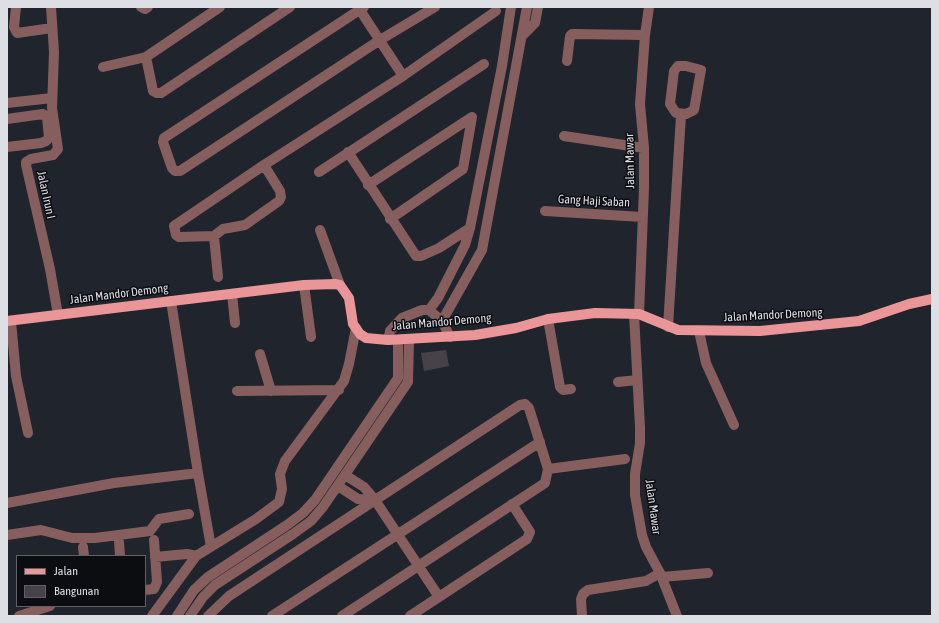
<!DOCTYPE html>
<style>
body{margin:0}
#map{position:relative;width:939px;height:623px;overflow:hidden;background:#20242c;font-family:"Asap Condensed",sans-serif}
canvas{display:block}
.frame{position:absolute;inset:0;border:8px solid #dddfe5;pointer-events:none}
.legend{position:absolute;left:16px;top:555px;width:130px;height:52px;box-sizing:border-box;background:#0c0d11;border:1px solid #606166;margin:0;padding:5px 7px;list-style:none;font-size:12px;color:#dddfe5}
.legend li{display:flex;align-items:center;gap:8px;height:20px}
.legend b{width:20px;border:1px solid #606166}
</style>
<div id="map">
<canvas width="939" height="623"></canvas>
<div class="frame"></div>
<ul class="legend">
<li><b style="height:5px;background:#ea9698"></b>Jalan</li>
<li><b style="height:11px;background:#47424a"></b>Bangunan</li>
</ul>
</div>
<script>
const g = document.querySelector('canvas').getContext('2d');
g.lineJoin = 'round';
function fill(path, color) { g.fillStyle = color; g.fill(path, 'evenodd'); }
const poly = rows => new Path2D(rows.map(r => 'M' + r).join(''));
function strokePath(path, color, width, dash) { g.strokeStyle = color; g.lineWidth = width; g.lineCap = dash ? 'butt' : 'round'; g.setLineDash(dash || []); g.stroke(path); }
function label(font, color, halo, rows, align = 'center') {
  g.font = font + ' "Asap Condensed",sans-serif'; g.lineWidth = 3; g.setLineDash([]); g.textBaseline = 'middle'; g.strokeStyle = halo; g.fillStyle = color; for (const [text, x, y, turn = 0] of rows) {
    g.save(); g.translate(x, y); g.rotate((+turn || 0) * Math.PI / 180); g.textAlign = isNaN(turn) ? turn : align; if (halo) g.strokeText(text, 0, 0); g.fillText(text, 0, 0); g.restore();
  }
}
const building = poly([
 [446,350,449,366,424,371,421,353]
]);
const minor = poly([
 [16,7,14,27,17,33,52,28],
 [51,7,54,52,52,108,58,149,53,155,31,159,26,162,26,165,50,269,58,315],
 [141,7,145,9,148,7],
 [358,7,403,76],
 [364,7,164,138,163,142,172,168,175,171,180,171,380,40,435,7],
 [522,36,535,23,538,7],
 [146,57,153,91,157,93,161,93,290,7],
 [567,61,570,36,572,34,645,35],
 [678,66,686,66,701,70,694,110,686,114,676,113,670,104,674,71,678,66],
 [103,67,146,57,220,7],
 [7,103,52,98],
 [7,119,43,114,47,117,49,138,46,141,41,143,7,147],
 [564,136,644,148],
 [348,152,416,256,421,256,439,248,470,228],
 [319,172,484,64],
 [368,185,472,117],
 [545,211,642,217],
 [390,219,463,169,472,117],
 [320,230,340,285],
 [214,236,179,237,176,235,174,226,264,165,403,76,496,11],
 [218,277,214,236,223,229,245,225,279,201,281,197,280,191,264,165],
 [304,285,311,337],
 [232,294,235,323],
 [171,301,198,473,211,547],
 [429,310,438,298,465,245,470,228,502,66,511,7],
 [639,314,644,188,644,148,640,104,645,35,649,7],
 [548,319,560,387,563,390,571,389],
 [11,321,16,376,28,433],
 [442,321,482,250,527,7],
 [668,327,681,115],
 [699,331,706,363,734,425],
 [388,340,390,331,402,318,422,310,429,310,442,321,450,337],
 [260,354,271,391],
 [618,382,637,380],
 [237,391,339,390],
 [548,469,625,459],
 [345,475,364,487,375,500,439,597],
 [338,486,358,499,375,500],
 [7,503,114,483,198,473],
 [7,535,41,530,72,538,95,538,150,531,159,519,189,514],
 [119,542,120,556],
 [83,547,84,556],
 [155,557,187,554,196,556],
 [660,573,677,616],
 [662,577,708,573],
 [145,590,154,589,157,582,154,540],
 [19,616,50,606],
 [152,616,196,556,256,519,279,502,282,489,280,474,285,461,344,381,349,364,356,328],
 [177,616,194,590,208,577,287,525,303,513,315,500,398,378,398,340],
 [190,616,203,597,215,585,293,534,311,521,323,507,408,382,409,340],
 [208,616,229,596,520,405,525,404,529,408,548,469,545,483,342,616],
 [272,616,540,442],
 [410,616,527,539,530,532,512,504],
 [582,616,581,599,583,594,588,590,646,581,660,573,646,547,642,535,635,495,635,474,640,443,640,427,634,314]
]);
const major = poly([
 [7,321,304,285,335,284,340,285,349,298,353,324,360,334,366,338,388,340,475,335,516,328,548,319,595,313,639,314,678,330,760,331,859,321,909,304,932,299]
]);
const streetNames = [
 ["Jalan Mawar",630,161,-91],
 ["Jalan Irun I",46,195,78],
 ["Gang Haji Saban",594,201,3],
 ["Jalan Mandor Demong",119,294,-7],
 ["Jalan Mandor Demong",773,315,-3],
 ["Jalan Mandor Demong",442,322,-5],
 ["Jalan Mawar",653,507,82]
];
fill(building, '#47424a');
strokePath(minor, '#865e5e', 10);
strokePath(major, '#ea9698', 10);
label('12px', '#dddfe5', '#0c0d11', streetNames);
</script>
